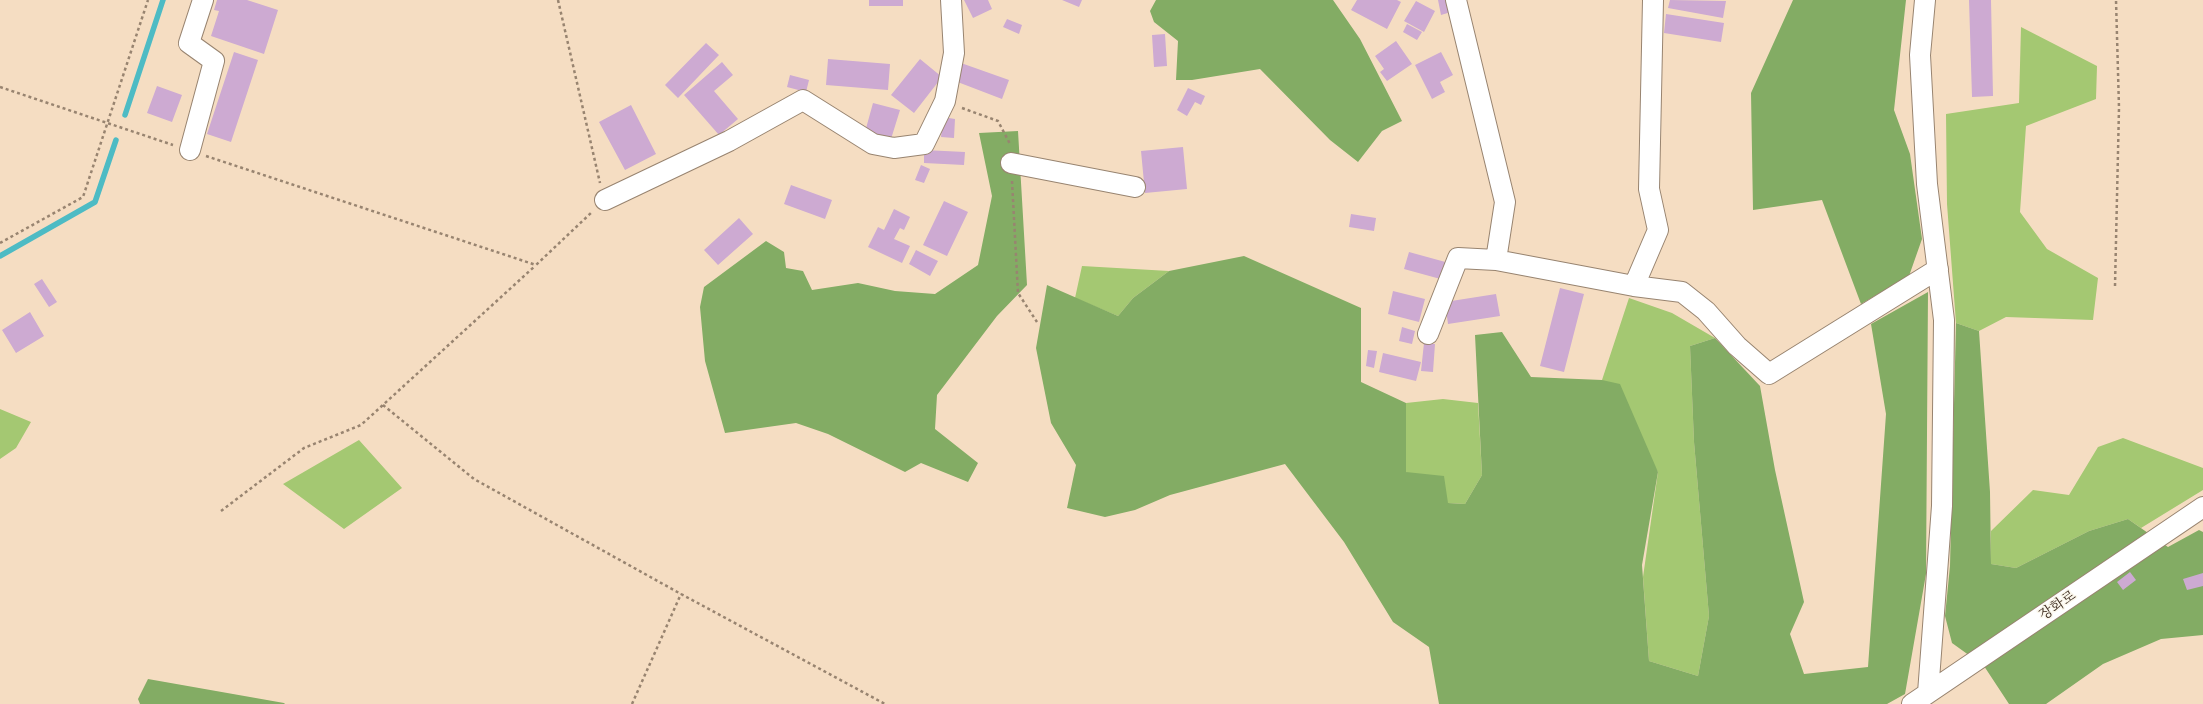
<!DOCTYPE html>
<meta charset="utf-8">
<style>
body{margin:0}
canvas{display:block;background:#f5ddc2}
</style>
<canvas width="2203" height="704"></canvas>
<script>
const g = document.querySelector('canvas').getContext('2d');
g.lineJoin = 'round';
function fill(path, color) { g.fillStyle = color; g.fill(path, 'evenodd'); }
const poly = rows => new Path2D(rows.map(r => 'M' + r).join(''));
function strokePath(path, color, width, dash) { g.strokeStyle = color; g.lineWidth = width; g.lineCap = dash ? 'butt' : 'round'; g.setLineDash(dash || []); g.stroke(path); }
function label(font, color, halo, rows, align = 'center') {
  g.font = font + ' Alegreya,"Noto Serif KR",serif'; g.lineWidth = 3; g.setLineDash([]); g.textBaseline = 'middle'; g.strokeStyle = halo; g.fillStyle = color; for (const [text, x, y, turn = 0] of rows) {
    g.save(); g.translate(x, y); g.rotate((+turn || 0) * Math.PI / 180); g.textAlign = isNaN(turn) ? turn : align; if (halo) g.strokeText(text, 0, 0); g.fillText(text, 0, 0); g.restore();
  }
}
const green = poly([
 [2021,27,2097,66,2096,99,2026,126,2020,212,2047,249,2098,278,2093,320,2006,317,1979,331,1956,323,1947,204,1946,114,2019,103],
 [1082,266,1169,271,1133,298,1118,316,1075,298],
 [1629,298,1672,313,1715,338,1690,346,1694,442,1709,616,1698,676,1649,661,1643,577,1658,472,1602,380],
 [1443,399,1478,403,1482,475,1465,504,1448,503,1406,472,1406,403],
 [0,409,31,422,16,448,0,459],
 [2123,438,2203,468,2203,490,2141,528,2128,519,2089,531,2016,568,1991,564,1991,531,2033,490,2069,495,2098,447],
 [359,440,402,488,344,529,283,484]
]);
const forest = poly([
 [1156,0,1333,0,1360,39,1402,121,1382,131,1358,162,1330,140,1260,69,1192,80,1176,80,1178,41,1154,22,1150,11],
 [1793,0,1906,0,1894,110,1910,154,1922,239,1909,276,1861,304,1822,200,1753,210,1751,93],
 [1018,131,1027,285,997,316,937,395,935,429,978,463,968,482,921,463,905,472,828,434,796,423,725,433,705,361,700,307,704,287,766,241,784,252,786,268,803,271,812,290,858,283,895,291,935,294,978,265,992,196,979,133],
 [1244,256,1361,308,1361,382,1406,403,1406,472,1444,476,1448,503,1465,504,1482,475,1475,335,1502,332,1531,377,1602,380,1620,384,1658,472,1642,565,1649,661,1698,676,1709,616,1694,442,1690,346,1715,338,1760,386,1775,470,1804,602,1790,634,1804,674,1868,667,1886,414,1871,324,1928,292,1926,574,1905,694,1887,704,1439,704,1429,647,1393,622,1344,542,1285,464,1170,495,1135,510,1105,517,1067,508,1076,465,1051,423,1036,348,1047,285,1118,316,1133,298,1169,271],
 [1956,323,1979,331,1990,492,1991,564,2016,568,2089,531,2128,519,2168,547,2199,530,2203,532,2203,635,2161,639,2103,664,2046,704,2009,704,1984,666,1952,643,1945,616,1950,566],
 [148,679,284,703,285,704,140,704,138,699]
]);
const stream = poly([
 [125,115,163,0],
 [0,256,95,202,116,140]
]);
const building = poly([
 [217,0,247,0,278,10,264,54,211,36,219,11,214,10],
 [869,0,903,0,903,6,869,6],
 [964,0,988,0,992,9,973,18],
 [1062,0,1082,0,1079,7],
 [1357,0,1397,0,1401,2,1387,29,1351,10],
 [1438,0,1448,0,1451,12,1441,15],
 [1670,0,1726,1,1723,18,1668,8],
 [1969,0,1991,0,1993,96,1972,97],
 [1416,1,1435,11,1424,32,1404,21],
 [1666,14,1724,23,1721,42,1664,33],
 [1007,19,1022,25,1019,34,1003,27],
 [1407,24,1422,32,1417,40,1403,32],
 [1165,34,1167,66,1154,67,1152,35],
 [1396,41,1412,64,1387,81,1380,72,1384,69,1375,56],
 [706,43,719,55,678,98,665,85],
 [234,52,258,60,231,142,207,134],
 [1441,52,1453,75,1440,82,1445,92,1432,99,1415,65],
 [828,59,890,64,888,90,826,85],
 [920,59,942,77,914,113,891,95],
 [722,62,733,75,714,91,738,119,719,135,684,95],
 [961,63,1009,80,1002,99,955,81],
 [790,75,809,80,806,92,787,87],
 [157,86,182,95,172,122,147,113],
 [1188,88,1205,96,1201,105,1195,102,1187,116,1177,110],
 [873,103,900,110,891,139,865,132],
 [631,105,656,154,625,170,599,122],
 [943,117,955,119,954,138,941,137],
 [1183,147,1187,189,1145,193,1141,151],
 [924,150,965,152,964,165,924,163],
 [921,165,930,169,924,183,915,180],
 [791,185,832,200,825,219,784,204],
 [944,201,968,212,947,256,923,245],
 [894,209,910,217,904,230,900,228,894,239,910,246,902,263,868,247,878,227,884,230],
 [1351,214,1376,218,1374,231,1349,227],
 [739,218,753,234,718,265,704,250],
 [916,250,938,261,930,276,909,264],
 [1409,252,1449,263,1444,280,1404,269],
 [42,279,57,302,49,307,34,284],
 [1560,288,1584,294,1564,372,1540,366],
 [1393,291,1425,299,1419,322,1388,314],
 [1496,294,1500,316,1448,324,1445,302],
 [30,312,44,336,16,353,2,330],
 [1402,327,1415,331,1412,344,1399,341],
 [1424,343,1435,344,1433,372,1421,371],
 [1368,350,1377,351,1374,368,1366,366],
 [1383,353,1421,362,1416,381,1379,372],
 [2130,572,2136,580,2123,590,2117,582],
 [2203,573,2203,586,2187,590,2183,579]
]);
const path = poly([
 [558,0,600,183],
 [0,87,173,145],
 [962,108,998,121,1010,144],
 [206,156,536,265,592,212],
 [1012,181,1018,293,1037,322],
 [0,243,83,197,148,0],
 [2115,286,2119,108,2116,0],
 [383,405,474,479,681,594,885,704],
 [221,511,304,448,361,425,535,266],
 [632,704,681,594]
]);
const minor = poly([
 [1456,0,1505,202,1496,260],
 [1925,0,1920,55,1927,184,1944,320,1942,506,1928,693],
 [190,150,214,61,189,43,203,0],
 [1011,163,1135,187],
 [605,200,729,141,803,100,873,144,894,148,924,144,945,101,954,53,951,0],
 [1634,286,1682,292,1706,311,1737,346,1769,374,1938,269],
 [1428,334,1458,258,1496,260,1634,286,1658,230,1649,189,1653,0],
 [1912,704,2203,507]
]);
const streetNames = [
 ["장화로",2058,606,-34]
];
fill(green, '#a4c872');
fill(forest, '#83ac64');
strokePath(stream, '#4dbbc4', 5.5);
fill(building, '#cdaad2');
strokePath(minor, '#988470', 22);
strokePath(path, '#988470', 2.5, [3, 3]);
strokePath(minor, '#fff', 20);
label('14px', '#3b2a1e', '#fbf7ec', streetNames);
</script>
